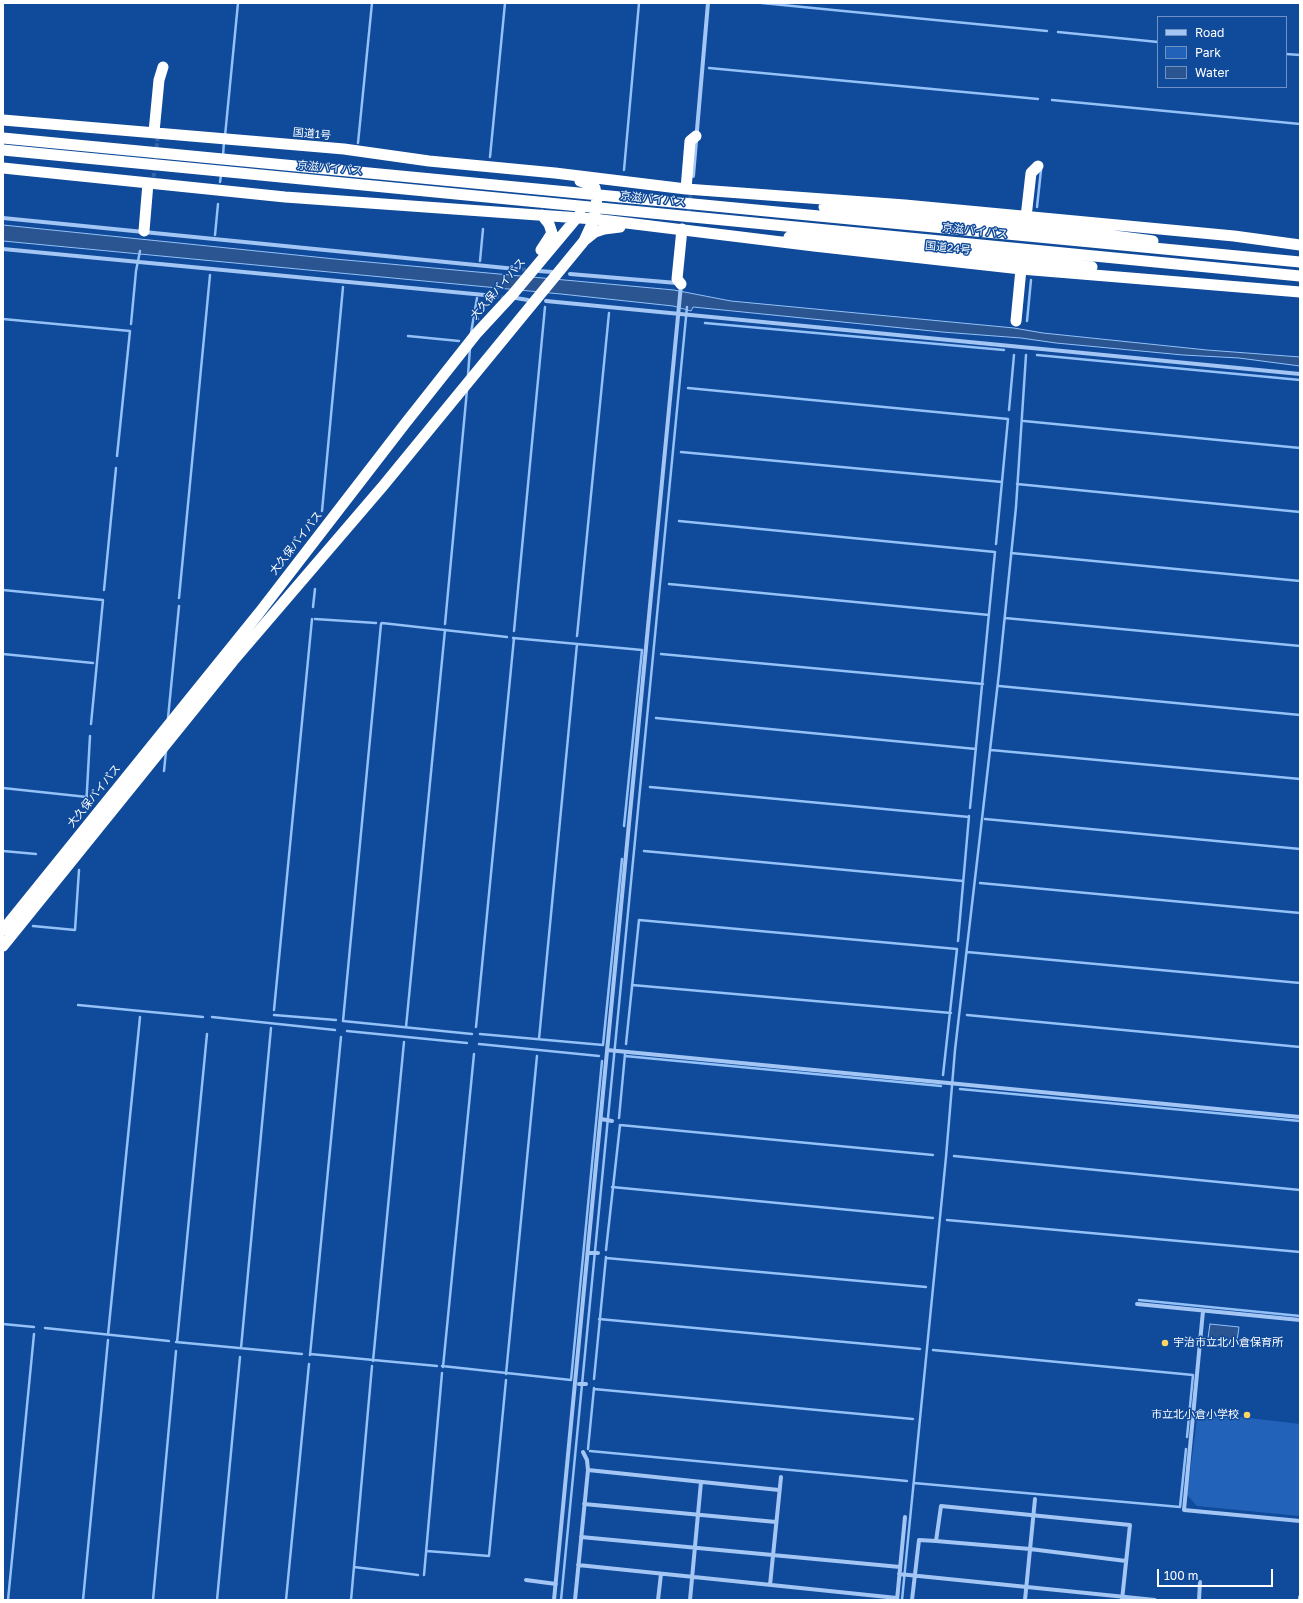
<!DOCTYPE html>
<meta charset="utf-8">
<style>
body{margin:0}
#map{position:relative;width:1303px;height:1603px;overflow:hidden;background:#104a9a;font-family:"Golos Text",sans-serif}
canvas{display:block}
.frame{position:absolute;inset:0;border:4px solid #fff;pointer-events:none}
.legend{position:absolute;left:1157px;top:16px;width:130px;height:72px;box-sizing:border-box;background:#104a9a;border:1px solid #7092c2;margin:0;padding:5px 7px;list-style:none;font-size:12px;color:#fff}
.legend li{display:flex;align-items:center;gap:8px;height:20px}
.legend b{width:20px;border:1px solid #7092c2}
.scale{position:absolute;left:1157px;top:1569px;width:116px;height:18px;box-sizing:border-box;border:2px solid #fff;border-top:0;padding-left:5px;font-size:12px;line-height:14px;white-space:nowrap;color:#fff;-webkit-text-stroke:3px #104a9a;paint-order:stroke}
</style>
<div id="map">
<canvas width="1303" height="1603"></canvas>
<div class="frame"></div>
<ul class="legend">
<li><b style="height:5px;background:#a3c6f5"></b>Road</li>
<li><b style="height:11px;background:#2263b9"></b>Park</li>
<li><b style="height:11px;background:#2a5591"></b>Water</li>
</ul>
<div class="scale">100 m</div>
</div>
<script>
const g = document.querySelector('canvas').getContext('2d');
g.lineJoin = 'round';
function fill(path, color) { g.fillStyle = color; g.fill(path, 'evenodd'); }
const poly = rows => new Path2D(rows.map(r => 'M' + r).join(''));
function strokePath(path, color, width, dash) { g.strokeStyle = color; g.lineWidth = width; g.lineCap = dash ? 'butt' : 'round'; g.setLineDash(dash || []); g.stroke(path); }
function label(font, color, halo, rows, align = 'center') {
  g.font = font + ' "Golos Text","Noto Sans JP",sans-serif'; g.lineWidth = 3; g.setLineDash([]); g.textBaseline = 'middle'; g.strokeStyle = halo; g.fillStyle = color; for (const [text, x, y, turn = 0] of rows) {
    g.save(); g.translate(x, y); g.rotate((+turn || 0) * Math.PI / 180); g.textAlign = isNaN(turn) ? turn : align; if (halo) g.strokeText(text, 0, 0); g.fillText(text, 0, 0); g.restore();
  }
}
const green = poly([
 [1198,1412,1300,1424,1300,1516,1197,1506,1187,1495]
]);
const water = poly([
 [3,225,335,259,674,290,731,301,1014,328,1043,333,1207,350,1300,357,1300,366,1239,358,1183,355,1056,343,1021,338,942,332,693,307,691,311,673,306,561,294,3,241,3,225],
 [1210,1324,1239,1327,1237,1341,1208,1338,1210,1324]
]);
const stream = poly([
 [762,3,1047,31],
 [1058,32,1158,42],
 [1286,54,1300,55],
 [709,68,1038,99],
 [1052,100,1300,124],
 [225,136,238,3],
 [358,143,372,3],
 [223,156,224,141],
 [490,157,505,3],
 [624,170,639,3],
 [220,182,221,175],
 [1037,207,1041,170],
 [215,235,218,204],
 [480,261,483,229],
 [474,312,478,319],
 [3,319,130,331,117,456],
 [1027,321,1031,280],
 [705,323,1004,350],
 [131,324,136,271,140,251],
 [471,333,477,298],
 [408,336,459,341],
 [1037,355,1300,380],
 [468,375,470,348],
 [688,388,1008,419],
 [1009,410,1014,355],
 [1024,421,1300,448],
 [681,452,1002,482],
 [1017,484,1300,512],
 [322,511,343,287],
 [679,521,995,552],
 [996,544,1008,419],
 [1011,553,1300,581],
 [669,584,989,615],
 [3,590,103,600,91,724],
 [104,590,116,468],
 [179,598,210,275],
 [313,607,315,589],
 [1005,618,1300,646],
 [315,619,376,623],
 [381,624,343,1021,472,1034],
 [381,624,382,623,507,637],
 [445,624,467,390],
 [514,631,545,307],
 [577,636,609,313],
 [513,638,642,650,624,826],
 [3,654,93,663],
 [661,654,983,684],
 [999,686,1300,715],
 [168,718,179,606],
 [656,718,976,749],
 [991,750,1300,779],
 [164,771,166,751],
 [650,787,969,817],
 [3,788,87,797],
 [86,808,90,736],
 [970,808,995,552],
 [985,819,1300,849],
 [3,851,36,854],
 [644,851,963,881],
 [980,883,1300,913],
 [33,926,75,930,79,870],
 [958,941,969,816],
 [967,952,1300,983],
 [632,985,951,1013],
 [78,1005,203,1017],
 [274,1010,312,619],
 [274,1015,336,1020],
 [967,1015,1300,1047],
 [212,1017,335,1030],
 [406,1027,445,630],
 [476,1027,514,638],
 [347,1031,467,1043],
 [480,1034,603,1045,622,859],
 [539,1039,577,644],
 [479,1044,599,1056],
 [626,1044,639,920,957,949],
 [625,1056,941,1086],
 [943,1075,957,949],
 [960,1089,1300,1121],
 [619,1118,625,1054],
 [620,1125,933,1155],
 [954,1156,1300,1190],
 [612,1187,933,1218],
 [947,1220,1300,1252],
 [606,1250,620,1125],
 [606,1258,926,1287],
 [1139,1300,1300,1316],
 [599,1319,920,1349],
 [3,1324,34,1327],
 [45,1328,169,1341],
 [108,1335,140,1017],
 [176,1342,302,1354],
 [177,1342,207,1034],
 [241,1348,271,1028],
 [933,1350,1193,1375,1187,1437],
 [310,1354,437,1366],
 [310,1355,341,1037],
 [373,1361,404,1042],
 [442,1366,571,1380,602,1061],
 [443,1367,474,1054],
 [506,1374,537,1056],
 [594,1379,606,1257],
 [594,1389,913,1419],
 [588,1449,594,1388],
 [590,1451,907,1481],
 [914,1483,1180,1507,1186,1449],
 [427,1551,489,1556,506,1380],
 [354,1567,418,1575],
 [424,1575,442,1373],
 [8,1600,34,1334],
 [83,1600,108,1340],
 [153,1600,176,1351],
 [217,1600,240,1357],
 [286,1600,309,1364],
 [351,1600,372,1366],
 [561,1600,687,307],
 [902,1600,946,1157,955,1050,999,673,1016,507,1026,355]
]);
const streetTunnel = poly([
 [153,183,158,134],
 [687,229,691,190],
 [516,269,532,270],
 [495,296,506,298]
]);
const street = poly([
 [693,176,708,3],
 [3,218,516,269],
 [3,249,495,296],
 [539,271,552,272],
 [570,274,677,283],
 [516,298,528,300],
 [546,301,1300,374],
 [607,1050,1300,1117],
 [601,1119,612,1121],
 [588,1253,598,1253],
 [1137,1304,1300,1320],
 [1203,1311,1184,1510,1300,1521],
 [579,1384,586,1384],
 [588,1470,779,1490],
 [584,1504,776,1522],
 [581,1537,900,1567],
 [936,1541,1030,1549,1126,1561],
 [578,1565,897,1598],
 [899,1574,1155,1600],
 [526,1580,556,1584],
 [770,1585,781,1477],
 [554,1600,681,285],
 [575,1600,588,1470,587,1460,583,1452],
 [658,1600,661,1574],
 [690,1600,701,1482],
 [897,1600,905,1517],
 [912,1600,919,1540,936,1541,941,1506,1130,1525,1122,1600],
 [1025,1600,1035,1499],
 [1199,1600,1200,1582],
 [1300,1600,1300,1597]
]);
const highway = poly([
 [3,120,344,149,429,161,555,173,686,189,905,205,1234,236,1300,245],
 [154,132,159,80,163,67],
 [3,138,1300,262],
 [3,150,1300,276],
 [3,168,285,197,594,219,814,246,1021,269,1300,292],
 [686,189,690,141,696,136],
 [824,207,1061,229,1153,241],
 [1026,217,1031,173,1038,166],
 [144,231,148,183],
 [789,237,814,238,1092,267],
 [585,240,595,232,604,229,620,227],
 [541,250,552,233,549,224,542,215],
 [681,284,677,279,682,229],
 [1016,321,1021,269],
 [3,930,259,613,404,425,476,334,513,294,580,214],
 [3,946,233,661,383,486,584,241,594,219,597,198,595,188,592,185,580,181]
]);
const markers = [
 [1165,1343,4,"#ffd666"],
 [1247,1415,4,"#ffd666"]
];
const streetNames = [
 ["国道1号",312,134,5],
 ["京滋バイパス",330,168,5],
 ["京滋バイパス",653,199,6],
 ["京滋バイパス",975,231,6],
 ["国道24号",948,248,6],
 ["大久保バイパス",498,289,-49],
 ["大久保バイパス",296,543,-52],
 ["大久保バイパス",94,796,-51]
];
const poiNames = [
 ["宇治市立北小倉保育所",1173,1343],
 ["市立北小倉小学校",1239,1415,"right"]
];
fill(green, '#2263b9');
fill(water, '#2a5591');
strokePath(water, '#94c1f8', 1);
strokePath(stream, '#94c1f8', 2.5);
strokePath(streetTunnel, '#3465a9', 4, [4, 2]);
strokePath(street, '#a3c6f5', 4);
strokePath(highway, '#fff', 11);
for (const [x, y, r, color] of markers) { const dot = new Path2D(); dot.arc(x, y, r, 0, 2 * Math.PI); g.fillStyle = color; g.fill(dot); strokePath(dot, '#104a9a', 1.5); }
label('11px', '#fff', '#104a9a', streetNames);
label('11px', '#fff', '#104a9a', poiNames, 'left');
</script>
